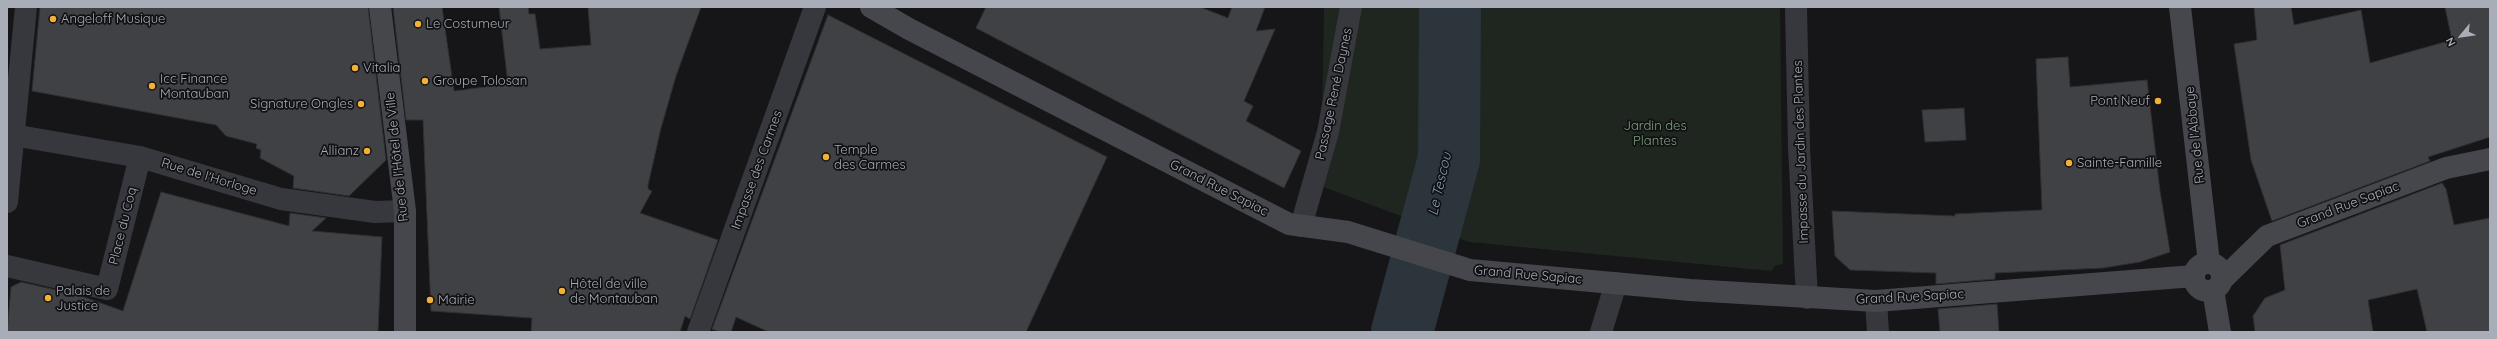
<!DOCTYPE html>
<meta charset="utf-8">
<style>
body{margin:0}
#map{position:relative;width:2497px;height:339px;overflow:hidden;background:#161618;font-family:Quicksand,sans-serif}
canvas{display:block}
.frame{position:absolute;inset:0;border:8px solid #a8adb8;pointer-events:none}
.north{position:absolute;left:2441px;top:16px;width:40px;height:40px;-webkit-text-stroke:3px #111113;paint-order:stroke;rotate:241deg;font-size:11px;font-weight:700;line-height:16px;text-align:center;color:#a8adb8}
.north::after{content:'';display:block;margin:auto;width:14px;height:18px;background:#a8adb8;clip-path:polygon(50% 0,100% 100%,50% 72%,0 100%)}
</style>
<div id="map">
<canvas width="2497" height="339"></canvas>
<div class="frame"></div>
<div class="north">N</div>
</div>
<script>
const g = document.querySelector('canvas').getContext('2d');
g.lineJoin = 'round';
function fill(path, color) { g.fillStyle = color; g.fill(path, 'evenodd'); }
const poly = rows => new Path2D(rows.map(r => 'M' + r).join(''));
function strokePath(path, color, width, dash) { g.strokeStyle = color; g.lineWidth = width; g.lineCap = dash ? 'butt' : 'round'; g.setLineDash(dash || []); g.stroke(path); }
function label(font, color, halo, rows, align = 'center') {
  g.font = font + ' Quicksand,sans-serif'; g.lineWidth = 3.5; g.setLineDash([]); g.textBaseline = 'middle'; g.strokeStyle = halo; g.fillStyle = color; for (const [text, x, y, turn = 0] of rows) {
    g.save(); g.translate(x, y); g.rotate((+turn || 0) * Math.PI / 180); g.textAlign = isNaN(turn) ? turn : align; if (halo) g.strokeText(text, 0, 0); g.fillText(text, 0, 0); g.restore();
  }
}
const green = poly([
 [1324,7,1780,7,1783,264,1774,266,1772,271,1469,242,1321,186]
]);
const river = poly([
 [1402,332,1449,159,1450,7]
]);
const building = poly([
 [40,7,368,7,386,160,349,196,293,188,294,176,260,158,261,150,256,148,257,144,226,136,216,125,32,91,40,7],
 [393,7,442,7,454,91,508,84,499,7,528,7,529,14,535,14,540,49,591,45,588,7,701,7,676,76,661,128,648,185,648,189,652,191,640,213,718,240,690,319,685,316,680,332,531,332,532,318,431,311,423,120,406,120,393,7],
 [986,7,1200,7,1228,18,1232,7,1265,7,1256,31,1275,29,1244,101,1253,106,1246,121,1301,151,1284,188,976,28,986,7],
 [2254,7,2291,7,2294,25,2361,10,2370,63,2452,40,2445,7,2490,7,2490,137,2428,157,2430,161,2272,221,2251,160,2234,44,2257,40,2254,7],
 [828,15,1107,157,1026,332,769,332,736,317,731,332,720,332,712,329,828,15],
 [2068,57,2070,87,2147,80,2160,191,2170,252,2140,262,2103,268,1995,273,1995,279,1936,284,1936,273,1850,270,1835,256,1832,211,1955,216,1955,214,2042,210,2036,59,2068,57],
 [1964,108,1966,140,1925,142,1922,110,1964,108],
 [2442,183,2446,189,2454,225,2490,218,2490,332,2427,332,2417,289,2368,300,2373,332,2255,332,2253,316,2265,298,2285,290,2280,245,2442,183],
 [161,192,289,226,290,213,326,218,312,231,382,237,378,332,7,332,11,287,21,282,78,295,123,311,161,192],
 [1997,304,1999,332,1940,332,1938,309,1997,304]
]);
const street = poly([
 [1796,7,1799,148,1807,298],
 [13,135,140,157,281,199,375,212,405,211],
 [7,202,26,7],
 [1301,226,1328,132,1351,7],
 [7,266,107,289,140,157],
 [1876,301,1878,332],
 [698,332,815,7],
 [1601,332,1616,283]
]);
const secondary = poly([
 [380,7,405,211,405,332],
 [871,7,909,29,1289,224,1348,232,1470,270,1690,290,1876,301,2194,276],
 [2180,7,2209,263],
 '2194 277a14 14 0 1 1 28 0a14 14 0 1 1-28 0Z',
 [2222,280,2267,236,2446,168,2490,159],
 [2213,290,2220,332]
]);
const markers = [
 [53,19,4,"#f2b134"],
 [418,24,4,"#f2b134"],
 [355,68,4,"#f2b134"],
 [425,81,4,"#f2b134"],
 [152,86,4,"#f2b134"],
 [2158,101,4,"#f2b134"],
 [361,104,4,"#f2b134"],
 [367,151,4,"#f2b134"],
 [826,157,4,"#f2b134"],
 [2069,163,4,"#f2b134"],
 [562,291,4,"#f2b134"],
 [48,298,4,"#f2b134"],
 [430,300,4,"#f2b134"]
];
const poiNames = [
 ["Angeloff Musique",61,19],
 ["Le Costumeur",426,24],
 ["Vitalia",363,68],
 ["Icc Finance",160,79],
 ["Montauban",160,94],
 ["Groupe Tolosan",433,81],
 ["Pont Neuf",2150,101,"right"],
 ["Signature Ongles",353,104,"right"],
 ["Temple",834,150],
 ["des Carmes",834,165],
 ["Allianz",359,151,"right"],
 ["Sainte-Famille",2077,163],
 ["Hôtel de ville",570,284],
 ["de Montauban",570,299],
 ["Palais de",56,291],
 ["Justice",56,306],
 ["Mairie",438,300]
];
const streetNames = [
 ["Passage René Daynes",1334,94,-78],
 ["Rue de l'Abbaye",2195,135,-96],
 ["Impasse du Jardin des Plantes",1801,152,-92],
 ["Rue de l'Hôtel de Ville",397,157,-96],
 ["Impasse des Carmes",757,170,-70],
 ["Rue de l'Horloge",209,177,17],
 ["Grand Rue Sapiac",1219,188,27],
 ["Grand Rue Sapiac",2348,205,-21],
 ["Place du Coq",123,226,-76],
 ["Grand Rue Sapiac",1528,275,5],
 ["Grand Rue Sapiac",1910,297,-3]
];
const parkNames = [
 ["Jardin des",1655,126],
 ["Plantes",1655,141]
];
const waterNames = [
 ["Le Tescou",1440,184,-77]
];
fill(green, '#1e261f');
strokePath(river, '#2c353c', 62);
fill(building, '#404145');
strokePath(building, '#303034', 1);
strokePath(street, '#37383d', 22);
strokePath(secondary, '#45474d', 22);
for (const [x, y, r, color] of markers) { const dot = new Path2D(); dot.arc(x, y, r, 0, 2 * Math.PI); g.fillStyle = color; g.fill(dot); strokePath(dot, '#111113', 1.5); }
label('13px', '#a8adb8', '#111113', poiNames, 'left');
label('13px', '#a8adb8', '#111113', streetNames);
label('13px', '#7fa381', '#111113', parkNames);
label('italic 14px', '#7f9bb3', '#111113', waterNames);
</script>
